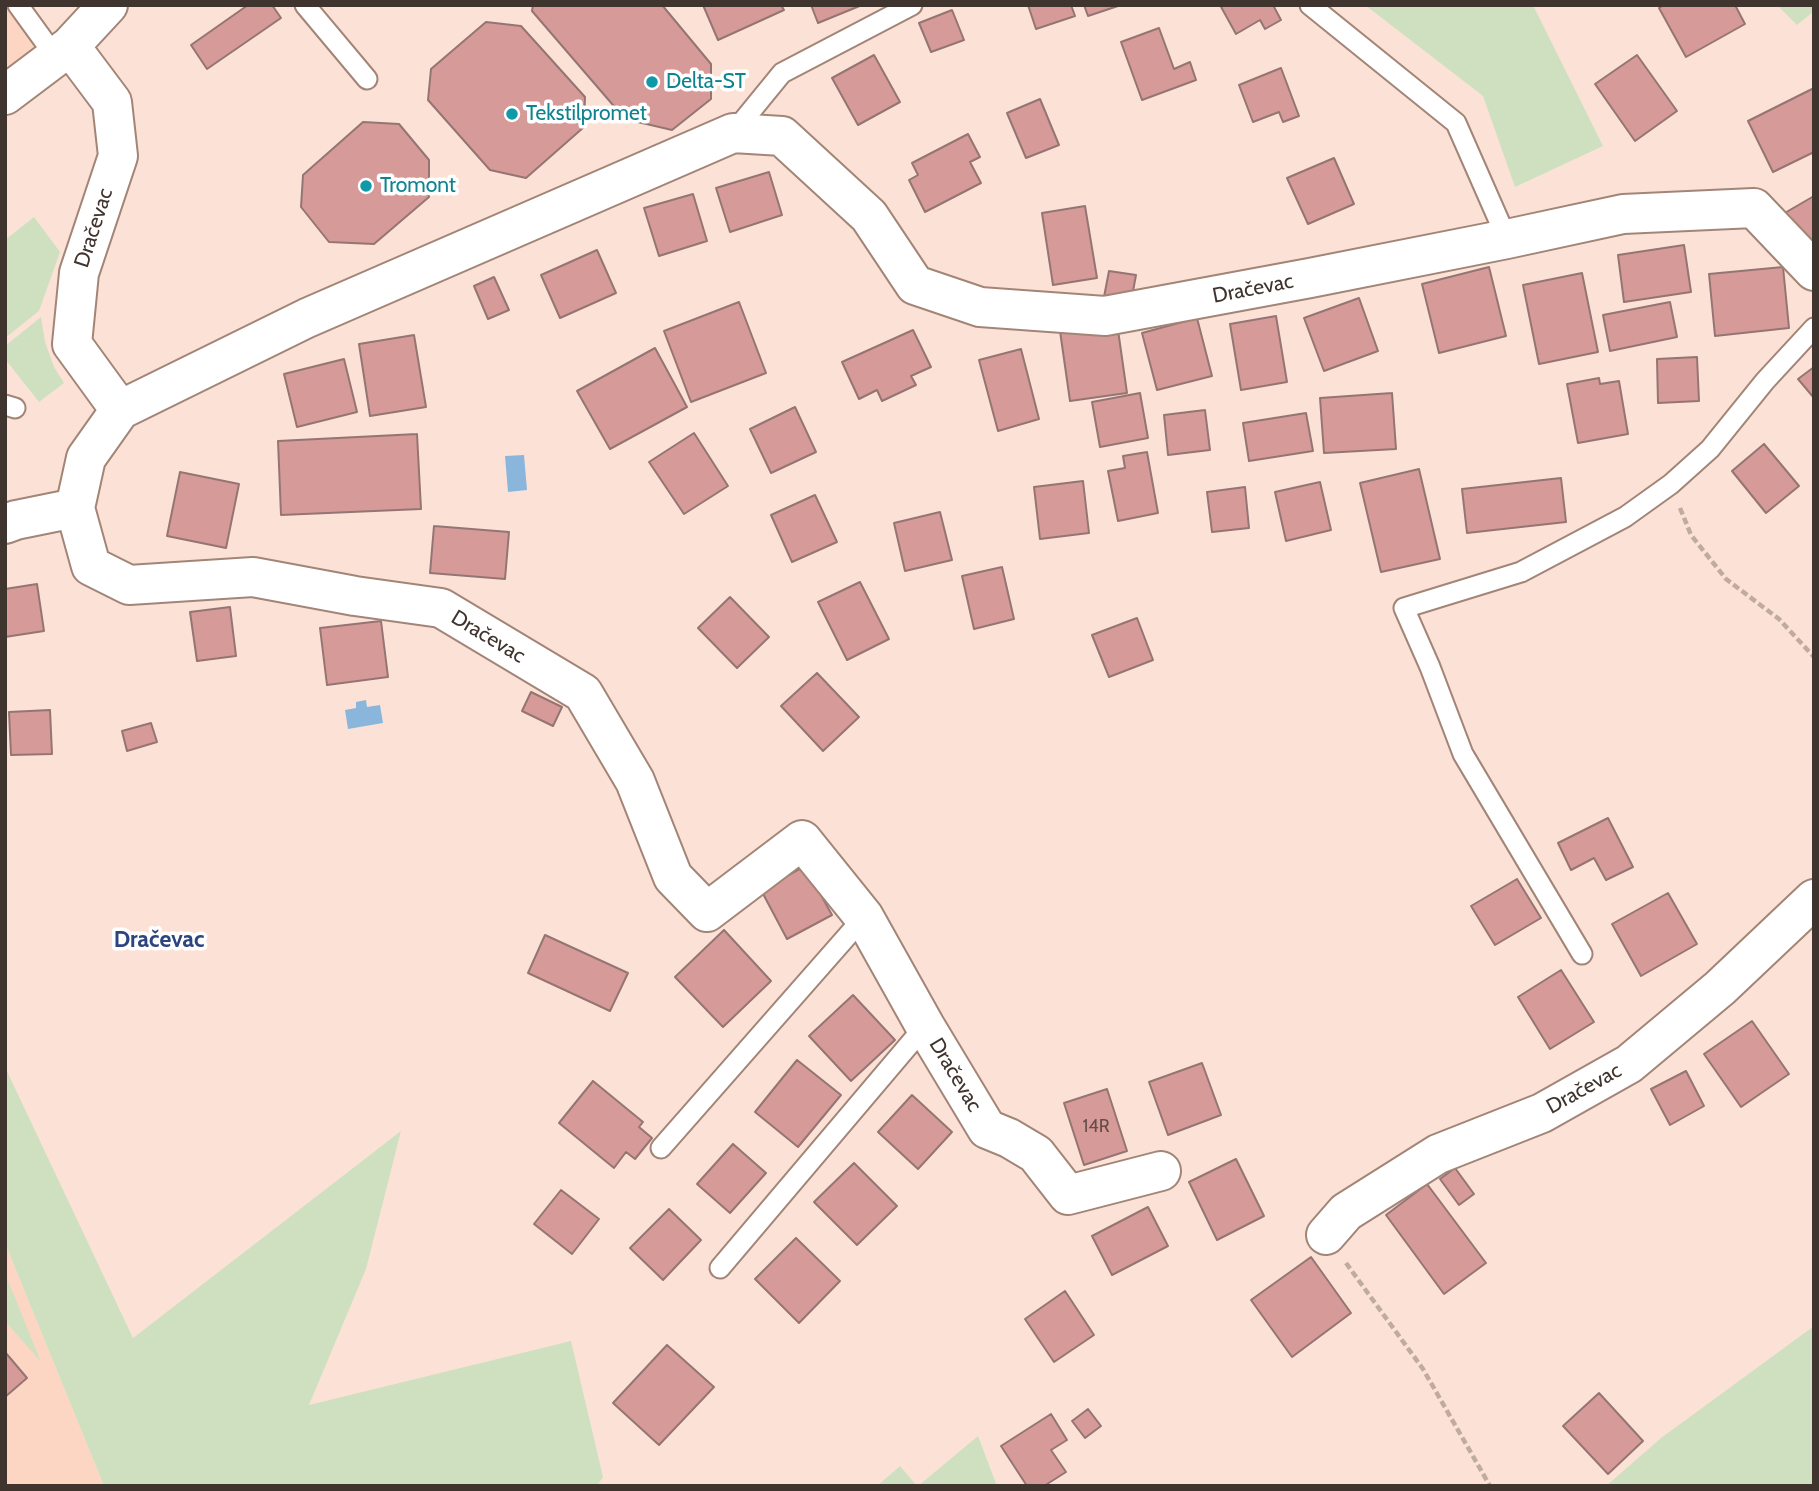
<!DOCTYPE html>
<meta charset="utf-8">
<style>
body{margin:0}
#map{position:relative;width:1819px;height:1491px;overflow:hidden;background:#fce2d6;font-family:Cabin,sans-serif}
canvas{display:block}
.frame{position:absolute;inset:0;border:7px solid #40342e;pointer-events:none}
</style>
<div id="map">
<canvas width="1819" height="1491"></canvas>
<div class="frame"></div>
</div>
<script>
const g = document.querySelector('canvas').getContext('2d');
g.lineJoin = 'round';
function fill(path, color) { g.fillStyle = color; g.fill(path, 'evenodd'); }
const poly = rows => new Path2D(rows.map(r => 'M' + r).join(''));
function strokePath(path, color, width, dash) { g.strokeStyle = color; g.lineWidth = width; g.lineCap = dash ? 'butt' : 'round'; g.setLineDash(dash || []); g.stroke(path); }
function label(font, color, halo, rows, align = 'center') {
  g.font = font + ' Cabin,sans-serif'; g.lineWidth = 7; g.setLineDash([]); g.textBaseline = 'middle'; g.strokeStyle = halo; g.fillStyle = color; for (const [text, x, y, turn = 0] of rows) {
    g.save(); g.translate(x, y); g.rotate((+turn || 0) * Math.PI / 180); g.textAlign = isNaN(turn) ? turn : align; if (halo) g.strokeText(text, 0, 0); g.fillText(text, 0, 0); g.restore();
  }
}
const built = poly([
 [5,5,37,48,5,71],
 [5,1243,104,1486,5,1486]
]);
const green = poly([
 [1365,5,1533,5,1603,146,1515,187,1483,96],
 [1777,5,1814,5,1814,11,1797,25],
 [34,217,60,252,39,311,5,338,5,240],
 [41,317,45,342,54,367,64,383,39,402,5,359,5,346],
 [5,1067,133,1338,401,1131,366,1269,309,1405,571,1341,603,1477,597,1486,104,1486,5,1243],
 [5,1273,41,1362,5,1321],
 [1814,1326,1814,1486,1606,1486,1661,1438],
 [978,1436,997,1486,918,1486],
 [900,1466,917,1486,877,1486]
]);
const water = poly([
 [524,455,527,490,508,492,505,456],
 [366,700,367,707,380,705,383,723,348,729,345,710,356,708,356,702]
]);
const building = poly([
 [248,5,272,5,281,18,207,69,191,45,248,5],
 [533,5,662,5,711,64,711,99,672,130,625,119,532,11,533,5],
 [703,5,781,5,784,10,718,40,703,5],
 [811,5,862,5,818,23,811,5],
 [1028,5,1071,5,1075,16,1036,29,1028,5],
 [1084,5,1121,5,1088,16,1084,5],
 [1220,5,1273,5,1281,20,1265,29,1260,20,1236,34,1220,5],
 [1664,5,1735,5,1745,24,1686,57,1659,8,1664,5],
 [952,10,964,40,931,52,919,23,952,10],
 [486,22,521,26,585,97,584,127,526,178,490,170,428,100,431,69,486,22],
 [1159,28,1174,69,1190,62,1196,80,1142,100,1121,42,1159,28],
 [874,55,900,102,858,125,832,78,874,55],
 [1637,55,1677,111,1635,141,1595,84,1637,55],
 [1281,68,1299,116,1283,122,1279,112,1253,122,1239,85,1281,68],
 [1814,88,1814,152,1773,172,1748,121,1814,88],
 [1040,99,1059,145,1026,158,1007,113,1040,99],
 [363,122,399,124,429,160,429,197,374,244,329,242,301,207,303,175,363,122],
 [968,134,980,157,970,162,981,183,925,212,909,180,918,175,912,163,968,134],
 [1334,158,1354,204,1308,224,1287,178,1334,158],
 [769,172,782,215,730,232,716,188,769,172],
 [693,194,707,241,659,256,644,208,693,194],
 [1814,196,1814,255,1783,214,1814,196],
 [1085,206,1097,278,1053,285,1042,213,1085,206],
 [1684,245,1691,292,1624,302,1618,255,1684,245],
 [597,250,616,293,560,318,541,275,597,250],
 [1489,267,1506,336,1439,353,1422,284,1489,267],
 [1783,267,1789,328,1715,336,1709,274,1783,267],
 [1109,271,1136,275,1131,302,1104,297,1109,271],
 [1582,273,1598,352,1539,364,1523,285,1582,273],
 [494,277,509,310,488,319,474,286,494,277],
 [1359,298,1378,351,1324,371,1304,318,1359,298],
 [739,302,766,373,691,402,664,331,739,302],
 [1670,302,1677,337,1610,351,1603,315,1670,302],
 [1276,316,1287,382,1241,390,1230,324,1276,316],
 [1197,318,1212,376,1157,390,1142,333,1197,318],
 [1117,323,1127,393,1070,401,1060,331,1117,323],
 [913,330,931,367,911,376,916,385,882,401,877,390,859,399,842,362,913,330],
 [414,335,426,407,370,416,359,344,414,335],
 [655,348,687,407,610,449,577,391,655,348],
 [1021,349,1039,419,998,431,979,360,1021,349],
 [1697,357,1699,401,1658,403,1657,359,1697,357],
 [344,359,357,412,297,427,284,374,344,359],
 [1814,367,1814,398,1798,379,1814,367],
 [1599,378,1600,384,1619,381,1628,434,1578,443,1567,384,1599,378],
 [1140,393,1148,438,1100,447,1092,402,1140,393],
 [1392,393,1396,449,1324,453,1320,398,1392,393],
 [795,407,816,452,771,473,750,429,795,407],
 [1205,410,1210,450,1168,455,1164,415,1205,410],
 [1306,413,1313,451,1249,461,1243,423,1306,413],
 [694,433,728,486,684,514,649,462,694,433],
 [417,434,421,509,281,515,278,441,417,434],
 [1764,444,1799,486,1766,513,1732,471,1764,444],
 [1147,452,1158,513,1118,521,1108,471,1125,468,1123,456,1147,452],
 [1419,469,1440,559,1381,572,1360,483,1419,469],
 [180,472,239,484,226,548,167,536,180,472],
 [1561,478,1566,522,1467,533,1462,489,1561,478],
 [1083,481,1089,533,1040,539,1034,487,1083,481],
 [1320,482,1331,530,1286,541,1275,492,1320,482],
 [1245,487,1249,528,1212,532,1207,492,1245,487],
 [815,495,837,542,792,562,771,515,815,495],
 [940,512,952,560,905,571,894,523,940,512],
 [434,526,509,532,505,579,430,573,434,526],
 [1002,567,1014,619,974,629,962,576,1002,567],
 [860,582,889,639,847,660,818,602,860,582],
 [37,584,44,631,5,637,5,589,37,584],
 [730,597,769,637,737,668,698,628,730,597],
 [230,607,236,656,197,661,190,612,230,607],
 [1137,618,1153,660,1109,677,1092,635,1137,618],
 [381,621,388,677,327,685,320,628,381,621],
 [817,673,859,717,823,751,781,706,817,673],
 [531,692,562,707,553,726,522,711,531,692],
 [50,710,52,754,11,755,9,712,50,710],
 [151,723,157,742,127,751,122,731,151,723],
 [1608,818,1633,867,1606,880,1594,858,1571,870,1558,843,1608,818],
 [805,866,832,915,787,939,761,890,805,866],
 [1517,879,1541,918,1495,945,1471,906,1517,879],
 [1668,893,1697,944,1641,976,1612,924,1668,893],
 [724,930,771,981,723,1027,675,977,724,930],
 [545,935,628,973,610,1011,528,973,545,935],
 [1561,970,1594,1022,1550,1049,1518,997,1561,970],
 [853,995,895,1040,851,1081,809,1036,853,995],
 [1752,1021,1789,1074,1741,1107,1704,1054,1752,1021],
 [797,1060,841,1095,798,1147,755,1112,797,1060],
 [1202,1063,1221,1115,1168,1135,1149,1082,1202,1063],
 [1686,1071,1704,1106,1670,1125,1651,1089,1686,1071],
 [593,1081,643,1122,639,1127,652,1138,635,1159,626,1152,614,1168,559,1123,593,1081],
 [1107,1089,1127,1151,1084,1165,1064,1103,1107,1089],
 [912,1095,952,1132,918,1169,878,1132,912,1095],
 [733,1144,766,1173,730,1213,697,1184,733,1144],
 [1236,1159,1264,1216,1217,1240,1189,1182,1236,1159],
 [854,1163,897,1206,857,1245,814,1202,854,1163],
 [1455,1168,1474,1194,1459,1205,1440,1179,1455,1168],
 [1427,1184,1486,1263,1444,1294,1386,1215,1427,1184],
 [561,1190,599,1219,572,1254,534,1224,561,1190],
 [1148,1207,1168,1246,1112,1275,1092,1236,1148,1207],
 [669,1209,701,1240,663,1280,630,1248,669,1209],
 [796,1238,840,1281,799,1323,755,1279,796,1238],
 [1311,1257,1351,1313,1292,1357,1251,1300,1311,1257],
 [1065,1291,1094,1335,1054,1362,1025,1319,1065,1291],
 [667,1345,714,1387,659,1445,613,1403,667,1345],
 [5,1352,27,1378,5,1397,5,1352],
 [1599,1393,1643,1441,1608,1474,1563,1426,1599,1393],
 [1088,1409,1101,1426,1085,1438,1072,1421,1088,1409],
 [1051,1414,1067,1440,1051,1450,1066,1472,1044,1486,1027,1486,1001,1446,1051,1414]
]);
const path = poly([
 [1680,508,1691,535,1726,579,1779,619,1814,657],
 [1346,1263,1423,1369,1490,1486]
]);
const service = poly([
 [18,5,55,56],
 [305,5,367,79],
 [1310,5,1456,123,1507,239],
 [733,133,782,73,912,5],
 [5,405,15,408],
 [1582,954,1463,754,1430,667,1404,608,1521,572,1625,517,1671,484,1710,449,1765,381,1814,328],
 [661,1148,864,917],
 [720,1268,925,1026]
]);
const minor = poly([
 [70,46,112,102,118,156,79,273,72,344,120,410,307,318,733,133,782,136,869,216,915,285,980,307,1105,316,1310,278,1507,239,1623,214,1754,208,1814,271],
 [5,95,70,46,108,5],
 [120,410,86,458,75,508,91,566,129,585,253,577,355,596,441,608,583,693,635,781,673,877,707,912,802,840,864,917,925,1026,987,1129,1009,1138,1036,1154,1068,1195,1161,1171],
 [5,524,16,520,75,508],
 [1326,1235,1346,1212,1438,1154,1542,1113,1629,1064,1720,988,1814,899]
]);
const markers = [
 [652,82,7,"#0f9aa8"],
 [512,114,7,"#0f9aa8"],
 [366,186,7,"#0f9aa8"]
];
const numberNames = [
 ["14R",1096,1127]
];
const cultureNames = [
 ["Delta-ST",666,82],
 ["Tekstilpromet",526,114],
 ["Tromont",380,186]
];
const streetNames = [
 ["Dračevac",94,228,-72],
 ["Dračevac",1253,289,-11],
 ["Dračevac",488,637,31],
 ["Dračevac",955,1075,59],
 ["Dračevac",1584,1089,-29]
];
const neighbourhoodNames = [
 ["Dračevac",159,940]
];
fill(built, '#fdd6c3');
fill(green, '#cfe0c0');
fill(water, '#8bb6dc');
fill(building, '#d69a98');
strokePath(building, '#957573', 2);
strokePath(service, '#a28577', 23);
strokePath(minor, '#a28577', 42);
strokePath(path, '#c0aba1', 4.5, [7, 3.5]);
strokePath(service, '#fff', 19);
strokePath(minor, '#fff', 38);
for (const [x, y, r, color] of markers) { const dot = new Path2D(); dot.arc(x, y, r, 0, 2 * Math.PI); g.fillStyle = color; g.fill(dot); strokePath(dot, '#fff', 2.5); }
label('18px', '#664e48', null, numberNames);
label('21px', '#0d838f', '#fff', cultureNames, 'left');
label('21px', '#40342e', '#fff', streetNames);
label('bold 23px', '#2d457e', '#fff', neighbourhoodNames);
</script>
